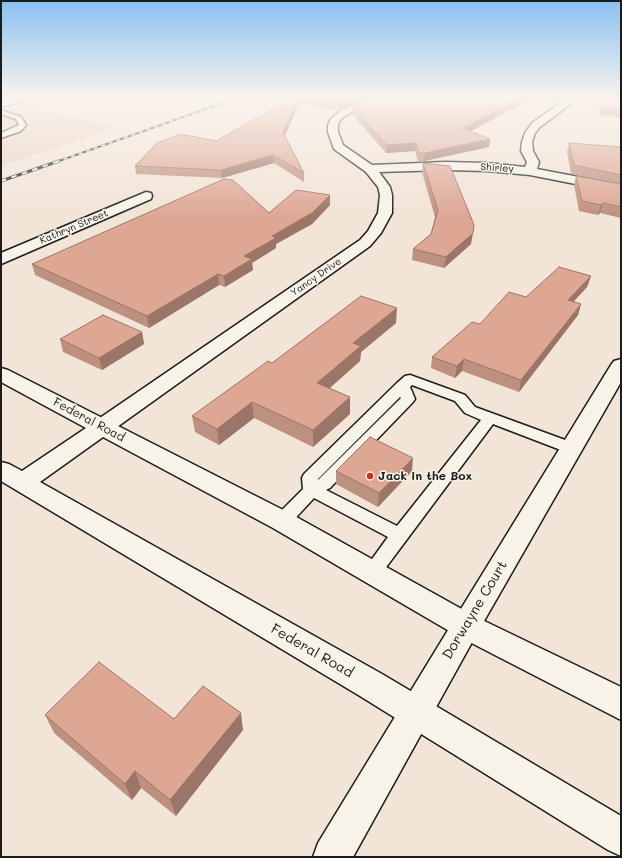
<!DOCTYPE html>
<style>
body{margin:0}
#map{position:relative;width:622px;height:858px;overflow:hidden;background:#f2e4d7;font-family:Mali,sans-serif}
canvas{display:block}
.frame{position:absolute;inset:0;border:2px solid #1c1c1c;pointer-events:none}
</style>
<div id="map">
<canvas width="622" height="858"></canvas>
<div class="frame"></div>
</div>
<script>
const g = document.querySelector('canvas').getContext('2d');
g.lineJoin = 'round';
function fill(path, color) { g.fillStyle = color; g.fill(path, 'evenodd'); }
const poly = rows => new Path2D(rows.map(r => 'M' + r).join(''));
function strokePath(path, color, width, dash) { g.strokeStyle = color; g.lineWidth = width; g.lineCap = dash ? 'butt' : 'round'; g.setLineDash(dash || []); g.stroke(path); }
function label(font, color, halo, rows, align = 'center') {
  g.font = font + ' Mali,sans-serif'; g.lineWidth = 3; g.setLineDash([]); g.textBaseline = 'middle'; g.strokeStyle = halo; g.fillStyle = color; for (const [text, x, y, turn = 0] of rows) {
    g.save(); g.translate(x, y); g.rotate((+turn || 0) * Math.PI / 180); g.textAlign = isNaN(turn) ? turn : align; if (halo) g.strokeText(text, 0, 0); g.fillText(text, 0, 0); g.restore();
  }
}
const built = poly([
 [21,104,117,127,1,166,1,109]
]);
const service = poly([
 [1,110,21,117,26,125,21,131,1,138,1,133,19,125,16,119,1,114,1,110],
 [410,375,465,395,475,407,576,444,579,448,576,452,571,453,566,452,493,424,378,578,371,581,364,578,362,573,388,537,314,498,288,526,282,528,276,526,273,521,276,516,303,489,302,478,304,474,397,383,405,376,410,375],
 [412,385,455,401,465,413,481,420,397,526,326,490,330,488,413,402,415,399,410,387,412,385],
 [400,397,401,398,318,480,318,479,400,397]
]);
const minor = poly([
 [370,97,382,97,346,115,340,120,338,125,338,132,343,145,372,165,445,162,487,163,525,167,527,162,521,151,522,142,525,133,532,123,569,97,580,97,540,127,535,133,532,142,533,151,539,162,537,169,621,185,621,193,530,175,487,171,445,170,379,172,390,187,392,195,392,213,381,233,370,246,110,432,102,434,94,432,91,427,94,422,360,240,368,231,378,213,380,195,378,187,366,172,334,149,328,132,328,125,331,119,340,111,370,97],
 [146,192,151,193,152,196,151,199,1,264,1,253,146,192],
 [621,359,621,382,476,635,353,857,313,857,318,843,456,617,611,365,614,361,621,359]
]);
const secondary = poly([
 [17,97,32,97,30,99,1,107,1,101,17,97]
]);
const primary = poly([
 [1,368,8,370,291,514,476,617,621,687,621,720,456,635,273,528,103,437,40,482,382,674,621,816,621,856,608,850,360,696,1,481,1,462,9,464,22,471,86,428,1,382,1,368]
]);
const railFar1 = poly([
 [56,162,240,97]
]);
const rail = poly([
 [1,181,59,161]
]);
const wall = poly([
 [282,97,367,97,338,111,299,103,285,136,304,173,304,182,274,163,222,178,136,174,135,166,216,141,288,100,282,99],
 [621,97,621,118,598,114,599,108],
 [352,107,471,131,490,139,489,147,424,161,418,162,415,151,386,153,352,114],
 [569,143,621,147,621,218,600,213,598,215,579,211,574,185,576,176,608,182,571,174,567,152],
 [423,163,471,244,444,268,412,260,413,249,431,234,435,217,422,172],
 [330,205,312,224,276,244,276,248,252,263,253,270,225,287,219,285,149,328,35,275,32,264,269,213],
 [591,276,587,287,573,302,581,304,578,315,519,392,462,371,455,378,431,368,432,357,480,324,526,297],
 [396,323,361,352,360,361,330,388,350,397,350,414,313,447,254,418,219,445,195,432,192,416,272,363],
 [142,332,144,344,102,370,63,352,60,339],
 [336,471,412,471,378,507,336,484],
 [45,715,174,719,243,730,176,816,141,788,132,800,54,733]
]);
const shadedWall = poly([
 [298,97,299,103,283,140,283,133],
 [352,97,367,97,338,111,338,104],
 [523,97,535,97,462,136,463,128],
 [490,139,489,147,424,161,425,153],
 [416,143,415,151,386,153,387,145],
 [273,155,274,163,222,178,221,170],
 [330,195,330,205,312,224,276,244,276,248,252,263,253,270,225,287,224,276,244,256,272,236],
 [603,203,600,213,598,215,601,205],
 [473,233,471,244,444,268,446,257],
 [218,274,219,285,149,328,147,316],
 [591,276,587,287,565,311,568,300],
 [581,304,578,315,519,392,521,380],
 [397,308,396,323,361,352,360,361,317,399,317,383,353,343],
 [142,332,144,344,102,370,99,358],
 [464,359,462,371,455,378,457,366],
 [350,397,350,414,313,447,313,430],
 [252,402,254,418,219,445,217,429],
 [413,458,412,471,378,507,379,493],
 [241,713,243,730,176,816,170,800],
 [135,771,141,788,132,800,125,784]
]);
const building = poly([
 [294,97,298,97,283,133,304,173,273,155,221,170,135,166,157,143,181,134,216,141,294,97],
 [303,97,352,97,338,104,303,97],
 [372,97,523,97,463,128,490,139,425,153,419,153,416,143,387,145,352,107,372,97],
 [614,97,621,97,621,111,599,108,614,97],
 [569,143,621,147,621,175,574,165,569,143],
 [423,163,450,166,474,225,473,233,446,257,413,249,431,234,438,210,423,163],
 [576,176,621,184,621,207,603,203,601,205,582,201,576,176],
 [224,179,233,180,269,213,296,190,330,195,312,213,272,236,276,238,244,256,252,259,224,276,218,274,147,316,32,264,224,179],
 [559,267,591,276,568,300,581,304,521,380,464,359,457,366,432,357,472,322,480,324,509,292,526,297,559,267],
 [361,296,397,308,353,343,361,346,317,383,350,397,313,430,252,402,217,429,192,416,268,361,272,363,361,296],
 [103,315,142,332,99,358,60,339,103,315],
 [370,437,413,458,379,493,336,471,370,437],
 [99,662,174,719,203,686,241,713,170,800,135,771,125,784,45,715,99,662]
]);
const markers = [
 [370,476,4,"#c8321e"]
];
const farStreetnames = [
 ["Shirley",497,168,4],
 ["Kathryn Street",74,227,-23],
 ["Yancy Drive",316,277,-35]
];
const streetNames = [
 ["Federal Road",89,420,28]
];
const poiNames = [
 ["Jack in the Box",378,476]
];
const nearStreetnames = [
 ["Dorwayne Court",475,610,-59],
 ["Federal Road",312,651,30]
];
fill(built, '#ecd2c3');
strokePath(service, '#1c1c1c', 3);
strokePath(minor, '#1c1c1c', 3);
strokePath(secondary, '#1c1c1c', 3);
strokePath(primary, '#1c1c1c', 3);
fill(service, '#f7f3e8');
fill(minor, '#f7f3e8');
fill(secondary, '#f7f3e8');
fill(primary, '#f7f3e8');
strokePath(railFar1, '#1c1c1c', 2);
strokePath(rail, '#1c1c1c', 3);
strokePath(railFar1, '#f7f3e8', 1.5, [4]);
strokePath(rail, '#f7f3e8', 2, [5.5]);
fill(wall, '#be907f');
fill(shadedWall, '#9b7568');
fill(building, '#dda794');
strokePath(building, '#9b7568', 1);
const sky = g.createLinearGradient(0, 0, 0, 217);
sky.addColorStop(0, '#89c0f0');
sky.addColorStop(0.45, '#f9f3ed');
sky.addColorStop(1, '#f9f3ed00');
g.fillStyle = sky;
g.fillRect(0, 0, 622, 217);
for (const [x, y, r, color] of markers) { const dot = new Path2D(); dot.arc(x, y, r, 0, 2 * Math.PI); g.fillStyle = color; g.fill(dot); strokePath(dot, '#f7f3e8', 1.5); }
label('10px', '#1c1c1c', '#f7f3e8', farStreetnames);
label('12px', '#1c1c1c', '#f7f3e8', streetNames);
label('bold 12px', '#1c1c1c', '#f7f3e8', poiNames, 'left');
label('14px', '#1c1c1c', '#f7f3e8', nearStreetnames);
</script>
